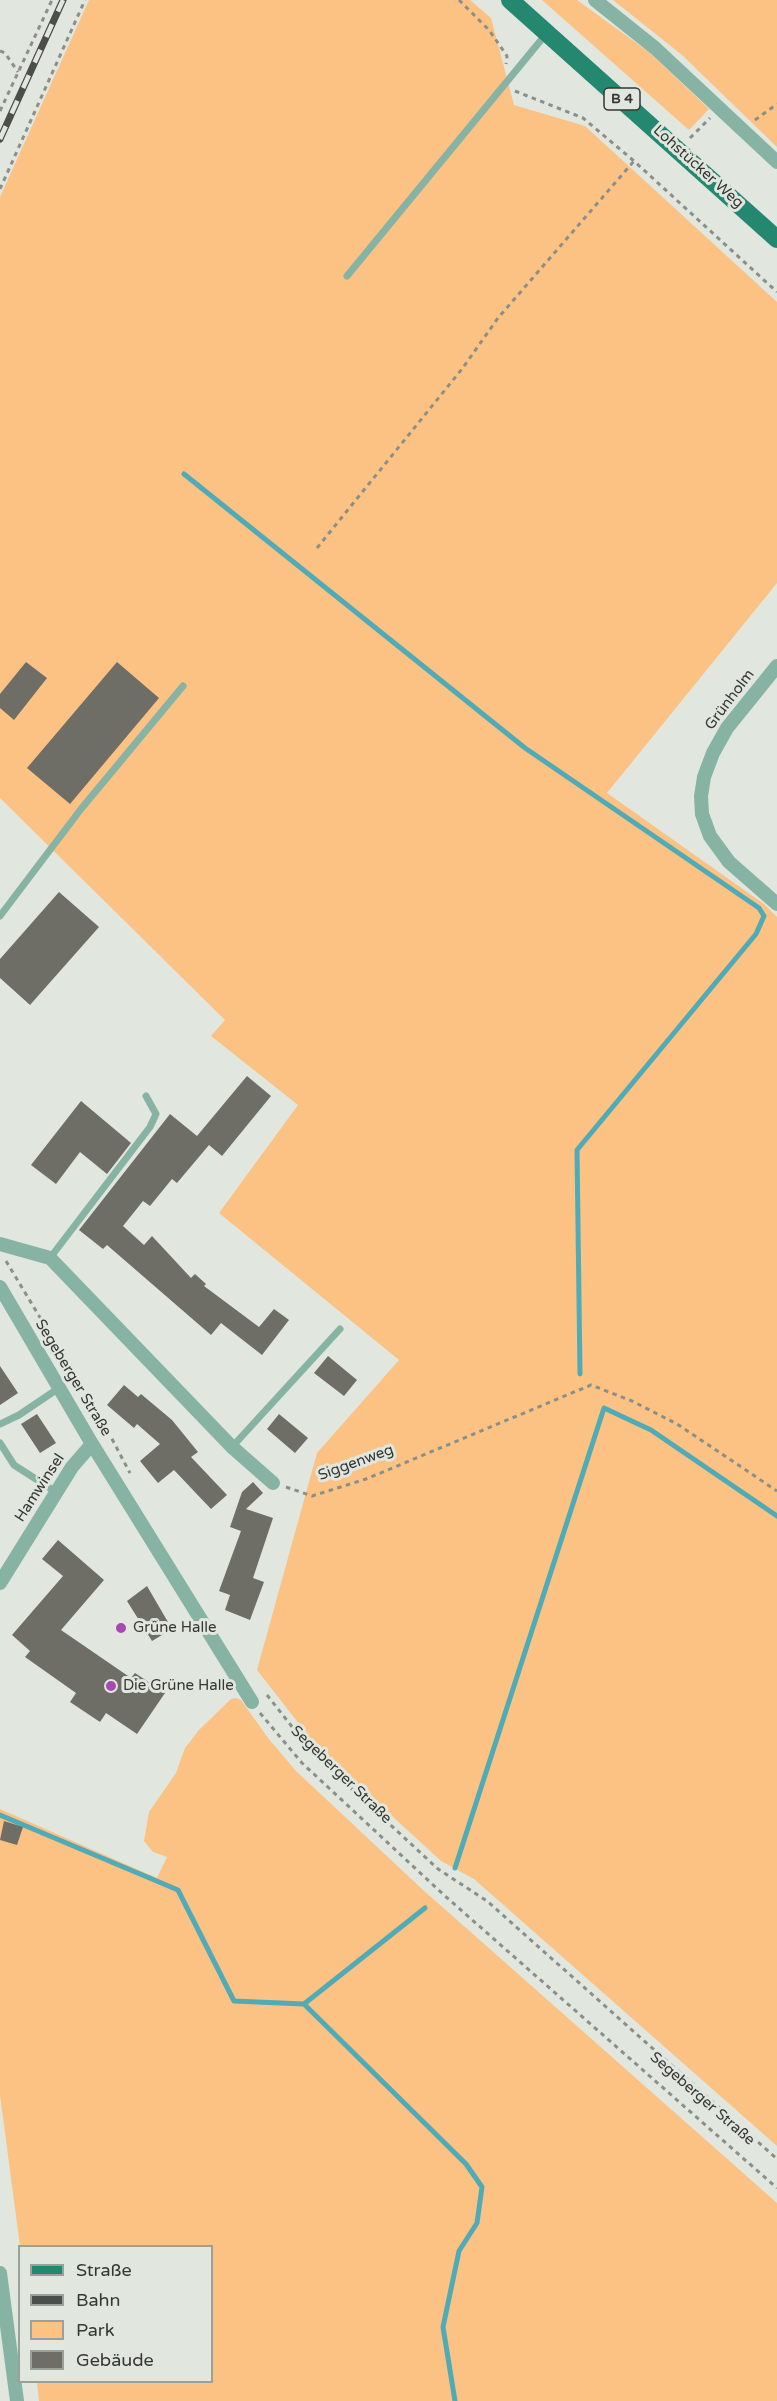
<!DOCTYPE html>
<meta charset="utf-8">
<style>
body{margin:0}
#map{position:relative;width:777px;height:2401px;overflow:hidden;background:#e1e6df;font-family:"Varela Round",sans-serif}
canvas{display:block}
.legend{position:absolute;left:18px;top:2245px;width:195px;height:138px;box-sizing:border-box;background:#e1e6df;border:2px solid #9ca09b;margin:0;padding:8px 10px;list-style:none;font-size:18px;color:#353835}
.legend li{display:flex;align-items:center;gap:12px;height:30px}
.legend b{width:30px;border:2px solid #9ca09b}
</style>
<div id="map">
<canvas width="777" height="2401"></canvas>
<ul class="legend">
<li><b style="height:8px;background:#248871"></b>Straße</li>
<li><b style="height:8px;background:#4b4e4b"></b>Bahn</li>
<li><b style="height:16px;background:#fbc283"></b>Park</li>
<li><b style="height:16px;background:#6e6d66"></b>Gebäude</li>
</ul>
</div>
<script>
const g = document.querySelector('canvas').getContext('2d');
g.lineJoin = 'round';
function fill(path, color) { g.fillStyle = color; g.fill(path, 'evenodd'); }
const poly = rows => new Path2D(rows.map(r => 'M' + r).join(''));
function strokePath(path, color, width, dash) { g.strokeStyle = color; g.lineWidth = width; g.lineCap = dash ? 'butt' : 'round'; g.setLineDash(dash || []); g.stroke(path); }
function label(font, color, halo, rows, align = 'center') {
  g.font = font + ' "Varela Round",sans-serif'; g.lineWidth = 6; g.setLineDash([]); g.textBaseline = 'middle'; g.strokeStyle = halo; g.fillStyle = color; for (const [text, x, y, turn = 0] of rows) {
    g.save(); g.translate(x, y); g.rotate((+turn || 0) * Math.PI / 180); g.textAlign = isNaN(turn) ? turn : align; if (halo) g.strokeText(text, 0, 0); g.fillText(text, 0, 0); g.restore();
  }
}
const green = poly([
 [89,0,470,0,491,18,514,105,585,126,777,302,777,583,607,793,764,904,777,917,777,2146,474,1879,441,1861,318,1748,257,1670,317,1453,399,1360,219,1213,298,1105,211,1036,225,1020,0,798,0,197],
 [542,0,577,0,650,53,709,109,689,130],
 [613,0,777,0,777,147,682,55],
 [236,1698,241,1700,268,1738,296,1771,422,1889,777,2203,777,2401,39,2401,37,2382,212,2382,212,2246,20,2246,0,2095,0,1809,157,1878,167,1857,153,1852,144,1841,149,1812,176,1773,185,1748,199,1730,231,1699]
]);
const stream = poly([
 [184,474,525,748,759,908,764,916,756,934,577,1150,580,1374],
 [0,1815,178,1890,234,2001,304,2004,425,1908],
 [455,1868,604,1408,651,1430,777,1516],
 [304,2004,466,2164,482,2187,477,2223,459,2251,443,2327,455,2401]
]);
const building = poly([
 [26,662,47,678,14,720,0,708,0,694],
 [117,662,159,698,70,804,27,768],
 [59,892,99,927,30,1005,0,978,0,959],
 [247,1076,271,1096,222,1156,209,1145,177,1183,172,1179,150,1206,143,1201,123,1226,144,1245,152,1236,191,1278,195,1274,206,1284,204,1286,259,1327,274,1309,289,1320,262,1355,221,1323,211,1335,107,1245,103,1249,79,1230,170,1114,197,1136],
 [81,1101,131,1143,107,1174,80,1152,56,1184,31,1165],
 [328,1356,357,1380,344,1396,314,1373],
 [0,1366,18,1393,0,1405],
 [124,1385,138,1397,141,1394,172,1420,198,1452,191,1457,227,1495,211,1509,174,1470,158,1483,140,1461,160,1444,137,1424,134,1428,107,1405],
 [37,1414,56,1443,40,1453,21,1424],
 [279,1414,308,1438,295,1453,267,1429],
 [253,1482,263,1493,246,1509,273,1518,253,1578,264,1582,250,1620,225,1610,230,1595,219,1591,241,1531,230,1527,242,1492],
 [58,1540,104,1580,61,1630,131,1678,135,1673,165,1693,137,1734,106,1713,100,1722,70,1702,76,1693,25,1657,30,1651,12,1635,63,1576,42,1559],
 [147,1586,172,1629,152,1641,127,1601],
 [4,1821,23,1827,17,1845,0,1840]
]);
const path = poly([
 [459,0,489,30,507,56,506,64],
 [0,51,5,53,18,72],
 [515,91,583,118,634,161,777,292],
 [0,111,52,0],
 [755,120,777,104],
 [690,138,710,118],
 [0,189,85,0],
 [317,548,462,369,498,318,634,161],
 [6,1261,103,1422,130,1473],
 [286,1487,312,1496,366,1479,591,1385,632,1401,677,1424,777,1491],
 [267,1695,312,1752,438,1869,487,1901,777,2159],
 [260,1713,302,1763,445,1896,777,2188]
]);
const lane = poly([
 [347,276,546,34],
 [0,916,81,809,183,686],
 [50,1258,150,1127,156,1114,146,1096],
 [0,1424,19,1415,59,1388],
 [0,1443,14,1465,56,1492],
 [232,1447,340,1329]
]);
const street = poly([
 [595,0,655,48,777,162],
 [777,666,727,728,713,753,704,777,701,796,702,814,710,836,729,862,777,904],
 [0,1244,50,1258,232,1447,273,1483],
 [0,1287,92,1444,252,1702],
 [0,1583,72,1467,92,1444],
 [0,2273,17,2401]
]);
const primary = poly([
 [510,0,777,239]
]);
const rail = poly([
 [0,139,63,0]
]);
const markers = [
 [121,1628,6,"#a849b2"],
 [111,1686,6,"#a849b2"]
];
const shields = [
 [622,99,36]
];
const shieldNames = [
 ["B 4",622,99]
];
const streetNames = [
 ["Lohstücker Weg",698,167,42],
 ["Grünholm",730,700,-53],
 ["Segeberger Straße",73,1378,59],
 ["Siggenweg",356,1463,-20],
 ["Hamwinsel",40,1488,-57],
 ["Segeberger Straße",341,1775,44],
 ["Segeberger Straße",702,2099,41]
];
const poiNames = [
 ["Grüne Halle",133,1628],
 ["Die Grüne Halle",123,1686]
];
fill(green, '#fbc283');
strokePath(stream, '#51abb7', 5);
fill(building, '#6e6d66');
strokePath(path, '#8b8f8a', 3, [4.5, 4.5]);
strokePath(lane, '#87b3a5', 7);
strokePath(street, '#87b3a5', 14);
strokePath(primary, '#248871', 18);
strokePath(rail, '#4b4e4b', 7);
strokePath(rail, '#e1e6df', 4.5, [14]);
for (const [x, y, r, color] of markers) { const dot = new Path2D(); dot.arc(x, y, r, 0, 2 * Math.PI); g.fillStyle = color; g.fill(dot); strokePath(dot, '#e1e6df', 2); }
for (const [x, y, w] of shields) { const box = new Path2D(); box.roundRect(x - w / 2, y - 11, w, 22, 4.5); g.fillStyle = '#e1e6df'; g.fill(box); strokePath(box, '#353835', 1.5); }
label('bold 14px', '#353835', null, shieldNames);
label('15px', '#353835', '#e1e6df', streetNames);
label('15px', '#353835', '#e1e6df', poiNames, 'left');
</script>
